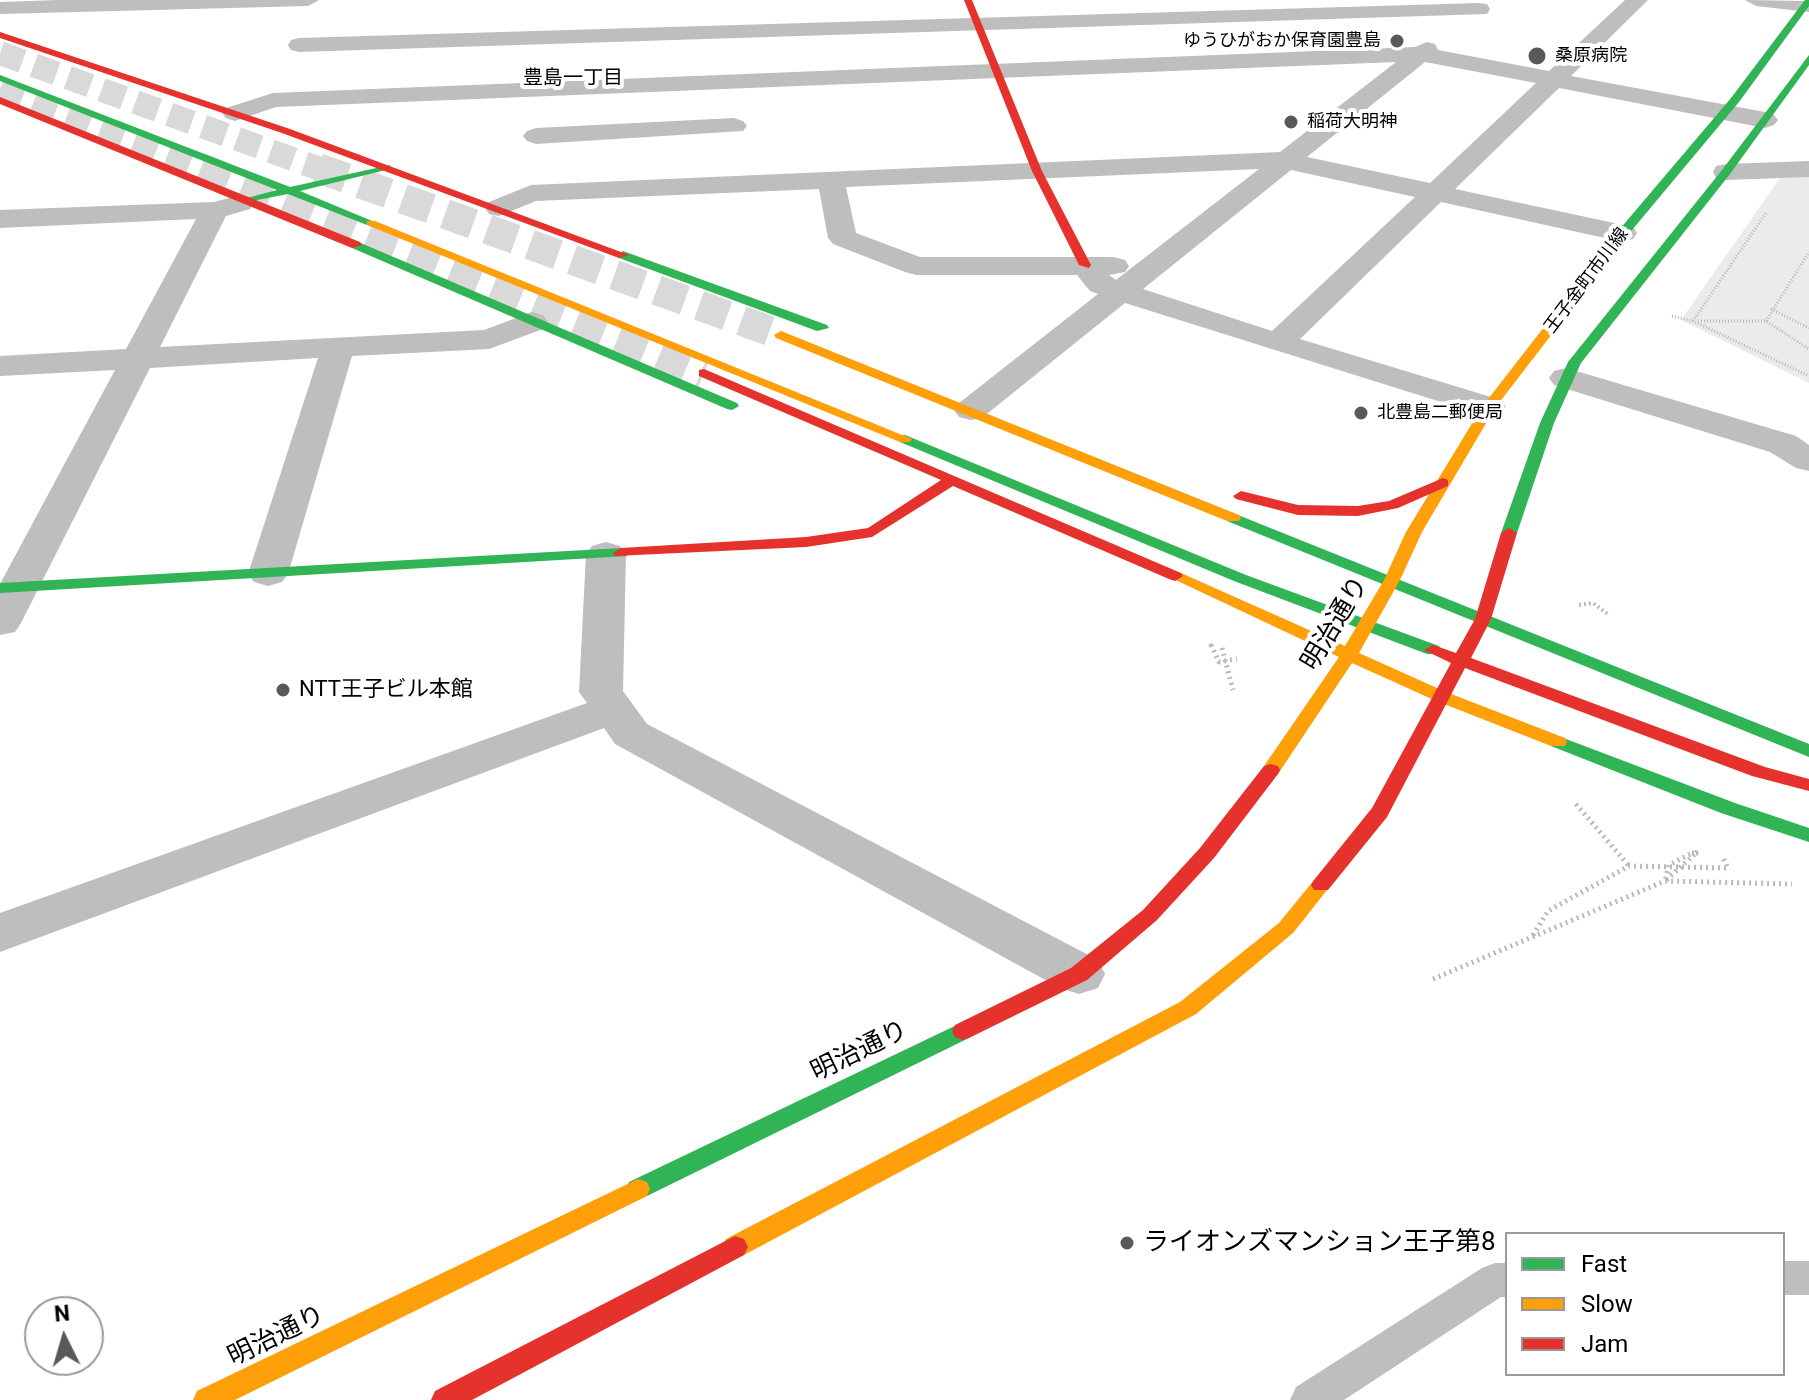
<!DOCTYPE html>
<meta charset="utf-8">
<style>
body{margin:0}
#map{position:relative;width:1809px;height:1400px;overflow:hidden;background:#fff;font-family:Roboto,sans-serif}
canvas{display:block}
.legend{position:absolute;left:1505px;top:1232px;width:280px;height:144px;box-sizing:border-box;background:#fff;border:2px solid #999;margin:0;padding:10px 14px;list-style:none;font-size:24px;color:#000}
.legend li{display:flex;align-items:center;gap:16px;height:40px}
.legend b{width:40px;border:2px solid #999}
.north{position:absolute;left:24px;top:1296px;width:80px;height:80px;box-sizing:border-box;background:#fff;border:2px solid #999;border-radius:50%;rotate:355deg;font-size:22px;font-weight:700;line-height:32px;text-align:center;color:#000}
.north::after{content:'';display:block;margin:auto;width:28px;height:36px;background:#595959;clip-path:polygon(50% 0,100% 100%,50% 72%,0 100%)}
</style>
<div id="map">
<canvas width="1809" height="1400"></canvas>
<ul class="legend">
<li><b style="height:10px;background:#30b455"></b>Fast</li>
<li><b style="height:10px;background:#ff9f0a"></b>Slow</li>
<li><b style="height:10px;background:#e5322d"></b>Jam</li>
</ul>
<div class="north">N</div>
</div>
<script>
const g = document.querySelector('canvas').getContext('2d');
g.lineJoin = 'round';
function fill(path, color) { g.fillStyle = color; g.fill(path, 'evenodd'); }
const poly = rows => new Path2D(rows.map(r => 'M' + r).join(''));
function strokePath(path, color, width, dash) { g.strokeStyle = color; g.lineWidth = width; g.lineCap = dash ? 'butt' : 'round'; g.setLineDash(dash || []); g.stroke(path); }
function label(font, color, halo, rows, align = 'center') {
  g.font = font + ' Roboto,"Noto Sans JP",sans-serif'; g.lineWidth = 8; g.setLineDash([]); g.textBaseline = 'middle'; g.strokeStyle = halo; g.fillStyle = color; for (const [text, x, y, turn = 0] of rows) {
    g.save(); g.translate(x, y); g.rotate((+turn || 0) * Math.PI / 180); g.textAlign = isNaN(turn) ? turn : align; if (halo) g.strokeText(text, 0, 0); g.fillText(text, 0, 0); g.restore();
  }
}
const green = poly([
 [1809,176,1809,383,1681,320,1780,178]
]);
const primaryTunnelFar1 = poly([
 [0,53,323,170],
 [0,89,206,170]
]);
const primaryTunnel = poly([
 [201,168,704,373],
 [318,168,781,335]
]);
const pathFar2 = poly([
 [1771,309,1809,328],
 [1672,316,1693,321,1809,376],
 [1693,321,1766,213],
 [1698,321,1766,321,1809,349],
 [1766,321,1809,252]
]);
const pathFar1 = poly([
 [1579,605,1593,603,1609,615],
 [1210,644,1212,647]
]);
const path = poly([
 [1211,645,1219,662,1237,659],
 [1222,648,1233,690],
 [1576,804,1629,866],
 [1692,853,1696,853,1665,881,1669,865,1692,853],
 [1696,853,1700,853],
 [1696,853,1699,850],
 [1533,935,1548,911,1629,866,1728,868,1723,858],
 [1433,979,1665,881,1792,884]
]);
const lane = poly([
 [1783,1261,1809,1261,1809,1295,1783,1295,1783,1261],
 [1495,1263,1507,1263,1507,1297,1501,1297,1344,1400,1290,1400,1296,1387,1482,1268,1495,1263]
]);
const street = poly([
 [59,0,319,0,308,6,0,14,0,2,59,0],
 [1625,0,1648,0,1571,76,1765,112,1774,115,1778,120,1774,125,1765,128,1559,88,1455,189,1633,227,1637,233,1633,239,1623,242,1441,202,1300,339,1501,400,1506,407,1501,414,1489,417,1125,303,983,417,971,420,959,417,954,410,959,403,1098,294,1090,291,1077,275,916,275,905,272,833,244,828,238,819,189,536,201,499,216,489,214,485,208,489,202,531,185,1280,152,1396,62,276,107,235,121,226,118,222,113,226,108,273,93,1415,47,1427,42,1435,44,1438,50,1549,71,1625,0],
 [1425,62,1536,83,1430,183,1307,157,1425,62],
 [1259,169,1116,280,1109,275,1125,272,1129,266,1125,260,1114,257,920,257,856,233,846,187,1259,169],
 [1291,170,1415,197,1272,331,1143,289,1291,170],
 [1745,0,1803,1,1809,2,1809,12,1756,6,1745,0],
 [1479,3,1487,4,1490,9,1487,14,299,52,291,50,288,45,291,40,299,38,1479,3],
 [734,118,743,121,747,126,743,131,536,144,527,141,523,136,527,131,536,128,734,118],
 [1809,161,1809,177,1726,180,1716,178,1713,172,1716,166,1726,164,1809,161],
 [240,195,250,197,254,203,250,209,226,216,160,347,484,330,532,312,543,315,548,322,543,329,489,349,352,356,288,574,282,582,268,586,254,582,248,574,318,358,150,368,21,623,15,632,0,635,0,584,115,370,0,376,0,356,126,349,196,219,0,228,0,210,214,202,240,195],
 [1566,368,1796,436,1809,445,1809,471,1796,468,1770,452,1554,385,1549,378,1554,371,1566,368],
 [606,542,620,546,626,554,623,691,647,724,1098,960,1105,974,1098,988,1079,994,1060,988,615,744,604,728,0,952,0,913,587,703,579,692,586,554,592,546,606,542]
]);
const fast = poly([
 [1805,0,1809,0,1809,6,1739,102,1627,236,1561,324,1551,324,1551,318,1619,230,1731,98,1805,0],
 [1809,55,1809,65,1730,174,1581,363,1554,423,1517,533,1509,538,1503,536,1501,533,1540,423,1568,362,1722,170,1809,55],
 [0,75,290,187,390,165,390,169,300,191,377,223,367,225,288,194,247,202,247,198,277,190,0,81,0,75],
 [356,241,737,403,739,406,732,410,727,409,352,248,352,242,356,241],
 [623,251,827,325,829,328,817,331,619,258,617,255,623,251],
 [905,435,1246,575,1439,646,1442,650,1439,654,1427,654,1234,581,900,442,900,436,905,435],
 [1233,513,1809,744,1809,757,1227,521,1225,518,1227,515,1233,513],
 [621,548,629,553,627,556,0,593,0,583,621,548],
 [1558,736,1735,803,1809,828,1809,842,1721,813,1551,746,1549,742,1551,738,1558,736],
 [963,1022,971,1025,974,1031,971,1037,647,1196,638,1199,629,1196,626,1189,629,1182,963,1022]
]);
const slow = poly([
 [367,221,375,221,912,439,910,442,900,442,367,225,367,221],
 [1556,317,1562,321,1495,408,1422,532,1400,580,1359,653,1446,692,1565,738,1567,742,1565,746,1551,746,1434,700,1352,663,1278,774,1264,774,1262,770,1264,766,1339,657,1167,576,1175,571,1181,573,1345,646,1384,580,1406,532,1482,407,1551,318,1556,317],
 [781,331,1239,515,1241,518,1239,521,1227,521,776,338,774,335,781,331],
 [1321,878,1328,880,1331,885,1293,933,1196,1014,744,1255,735,1258,726,1255,722,1247,726,1239,1180,1002,1279,923,1314,880,1321,878],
 [638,1179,647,1182,650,1189,647,1196,235,1400,193,1400,197,1391,638,1179]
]);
const jam = poly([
 [964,0,972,0,1042,171,1091,265,1089,268,1079,265,1032,171,964,0],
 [0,32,290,129,629,255,619,258,282,133,0,38,0,32],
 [0,97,360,242,362,245,352,248,0,104,0,97],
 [704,369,1181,573,1183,576,1175,581,1169,579,953,486,872,537,806,547,615,556,613,553,621,548,806,537,868,528,941,480,699,376,699,370,704,369],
 [1443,478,1448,480,1448,486,1398,508,1358,516,1298,515,1236,499,1233,496,1241,491,1298,505,1358,506,1389,501,1443,478],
 [1509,528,1517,533,1491,619,1471,658,1765,767,1809,779,1809,791,1752,776,1465,668,1387,817,1328,890,1314,890,1311,885,1314,880,1372,808,1451,663,1424,650,1433,645,1456,653,1475,619,1501,533,1509,528],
 [1271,764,1278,766,1280,770,1278,774,1214,858,1157,920,1087,980,971,1037,963,1040,955,1037,952,1031,955,1025,1071,968,1143,910,1200,848,1264,766,1271,764],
 [735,1236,744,1239,748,1247,744,1255,472,1400,431,1400,435,1391,735,1236]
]);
const markers = [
 [1397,41,8,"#595959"],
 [1537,56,10,"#595959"],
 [1291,122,8,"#595959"],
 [1361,413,8,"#595959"],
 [283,690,8,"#595959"],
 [1127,1243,8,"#595959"]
];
const farPoinames = [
 ["ゆうひがおか保育園豊島",1381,41,"right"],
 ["桑原病院",1555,56],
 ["稲荷大明神",1307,122],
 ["北豊島二郵便局",1377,413]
];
const farStreetnames = [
 ["王子金町市川線",1587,281,-53]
];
const farNeighbourhoodnames = [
 ["豊島一丁目",573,79]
];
const poiNames = [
 ["NTT王子ビル本館",299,690]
];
const nearStreetnames = [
 ["明治通り",1336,624,-59],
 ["明治通り",860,1052,-26],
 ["明治通り",277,1337,-26]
];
const nearPoinames = [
 ["ライオンズマンション王子第8",1143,1243]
];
fill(green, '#ebebeb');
strokePath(primaryTunnelFar1, '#d9d9d9', 24, [24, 12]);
strokePath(primaryTunnel, '#d9d9d9', 30, [30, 15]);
strokePath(pathFar2, '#b9b9b9', 3, [1, 2]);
strokePath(pathFar1, '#b9b9b9', 4, [2, 3]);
strokePath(path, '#b9b9b9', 5, [2, 4]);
fill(lane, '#bebebe');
fill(street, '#bebebe');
fill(fast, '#30b455');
fill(slow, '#ff9f0a');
fill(jam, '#e5322d');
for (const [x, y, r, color] of markers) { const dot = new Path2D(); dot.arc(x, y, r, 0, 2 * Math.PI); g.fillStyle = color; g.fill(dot); strokePath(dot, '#fff', 3); }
label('18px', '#000', '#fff', farPoinames, 'left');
label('18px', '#000', '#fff', farStreetnames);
label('20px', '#000', '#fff', farNeighbourhoodnames);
label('22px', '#000', '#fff', poiNames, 'left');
label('26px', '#000', '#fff', nearStreetnames);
label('26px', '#000', '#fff', nearPoinames, 'left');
</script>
